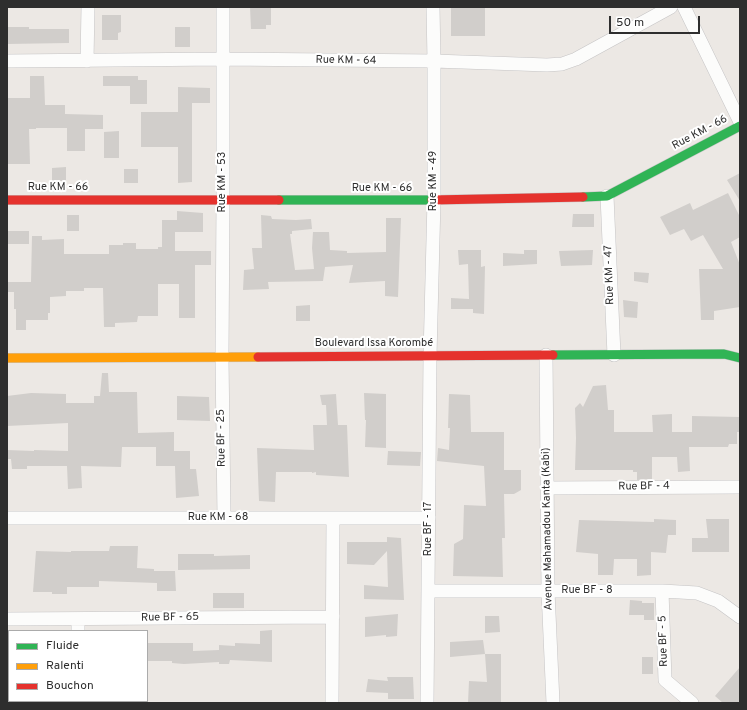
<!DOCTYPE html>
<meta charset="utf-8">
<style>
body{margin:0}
#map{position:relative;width:747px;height:710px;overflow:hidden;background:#ece8e4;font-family:Overpass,sans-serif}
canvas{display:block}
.frame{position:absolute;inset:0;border:8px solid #2e2e2e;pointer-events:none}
.legend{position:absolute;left:8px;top:630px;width:140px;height:72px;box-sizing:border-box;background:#fff;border:1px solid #ababab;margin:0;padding:5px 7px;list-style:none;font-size:12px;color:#2e2e2e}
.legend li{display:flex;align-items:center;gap:8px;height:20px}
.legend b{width:20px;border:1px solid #ababab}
.scale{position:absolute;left:609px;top:16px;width:91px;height:18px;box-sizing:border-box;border:2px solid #2e2e2e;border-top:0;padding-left:5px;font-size:12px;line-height:14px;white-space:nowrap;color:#2e2e2e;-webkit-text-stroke:3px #fff;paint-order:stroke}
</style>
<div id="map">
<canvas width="747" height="710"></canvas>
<div class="frame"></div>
<ul class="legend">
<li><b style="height:5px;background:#30b455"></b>Fluide</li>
<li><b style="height:5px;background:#ff9f0a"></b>Ralenti</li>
<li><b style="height:5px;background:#e5322d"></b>Bouchon</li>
</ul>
<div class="scale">50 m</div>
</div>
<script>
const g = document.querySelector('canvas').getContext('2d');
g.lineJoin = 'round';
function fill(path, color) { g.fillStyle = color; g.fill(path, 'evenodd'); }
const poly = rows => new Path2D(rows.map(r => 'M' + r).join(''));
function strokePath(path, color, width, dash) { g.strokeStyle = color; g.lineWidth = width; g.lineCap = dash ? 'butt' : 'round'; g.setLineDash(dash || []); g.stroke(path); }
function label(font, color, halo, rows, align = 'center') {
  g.font = font + ' Overpass,sans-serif'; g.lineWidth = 4; g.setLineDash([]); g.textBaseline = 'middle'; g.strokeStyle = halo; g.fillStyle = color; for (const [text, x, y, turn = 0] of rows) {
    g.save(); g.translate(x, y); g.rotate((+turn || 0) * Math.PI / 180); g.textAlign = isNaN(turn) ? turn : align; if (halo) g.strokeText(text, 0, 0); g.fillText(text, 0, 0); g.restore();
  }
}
const building = poly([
 [250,7,271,7,271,25,266,25,266,29,251,29],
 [451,7,485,7,485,36,451,36],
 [102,15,121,15,121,32,118,33,118,40,102,40],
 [7,27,29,27,29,29,69,29,69,43,7,44],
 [175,27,190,27,190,47,175,47],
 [30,76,44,76,45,105,65,105,65,114,103,115,103,129,85,129,85,151,67,151,67,128,36,128,36,129,29,129,30,164,7,164,7,100,8,98,30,98],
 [103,76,138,76,138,80,147,80,147,104,130,104,130,86,103,86],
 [178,87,210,88,210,103,192,103,192,182,178,183,178,147,141,147,141,112,178,112],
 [119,131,119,158,104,158,104,132],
 [66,167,66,181,52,181,52,168],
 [124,169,138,169,138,183,124,183],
 [740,173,740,201,727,180],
 [728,193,740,217,740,237,731,242,740,265,740,307,714,311,714,320,701,320,699,269,723,269,703,235,691,241,684,229,670,235,660,217,690,203,693,210],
 [177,211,203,213,203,232,175,232,175,251,211,251,211,265,195,265,195,318,179,318,179,284,158,284,158,316,138,316,137,322,115,323,115,327,104,327,103,288,84,288,84,291,66,291,66,296,50,297,50,313,48,313,48,320,26,320,26,330,16,330,16,309,14,309,14,292,7,292,7,282,31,282,32,236,42,236,42,240,64,239,64,254,109,254,109,245,123,245,123,243,136,243,136,249,158,249,158,247,162,247,162,220,177,220],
 [573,214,594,214,594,227,572,227],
 [67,215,79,215,79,231,67,231],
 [261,215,271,216,272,219,296,220,311,219,312,229,292,231,292,234,290,234,295,270,314,269,312,248,313,232,329,232,330,250,347,251,347,253,386,252,386,218,401,218,398,297,385,296,385,281,349,283,353,265,325,267,323,281,268,282,269,289,243,290,244,270,254,269,252,248,262,248],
 [7,231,29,231,29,244,7,244],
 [458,250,481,250,481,267,485,266,484,314,473,313,473,309,451,309,451,298,469,299,468,264,459,265],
 [524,250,537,250,537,264,503,266,503,253,524,254],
 [593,250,592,265,561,266,559,251],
 [634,272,649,273,648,283,634,281],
 [623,300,638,302,637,318,624,317],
 [310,305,310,321,296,321,296,306],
 [102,373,108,373,109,392,137,392,138,433,174,432,174,451,190,451,190,469,196,469,199,496,176,498,175,466,156,466,156,447,122,447,121,467,81,466,82,488,68,489,67,466,27,466,27,469,12,469,11,459,7,459,7,450,34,451,34,450,68,451,68,423,7,426,7,396,31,393,66,394,66,403,94,403,94,396,100,396],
 [606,385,608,410,614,410,614,432,653,432,652,415,672,414,672,432,692,432,692,416,740,417,740,432,737,432,737,444,729,444,728,447,689,447,690,471,678,472,677,457,652,457,652,479,637,480,637,472,633,472,633,470,575,470,576,438,575,408,580,403,583,407,593,386],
 [364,393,386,394,386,448,365,447,366,420,365,420],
 [336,394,338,425,347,425,349,477,316,475,316,472,312,473,312,472,276,472,275,502,259,501,257,448,314,450,313,425,327,425,326,405,322,405,320,395],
 [449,394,470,395,471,432,504,432,504,470,521,470,521,490,514,494,504,494,505,538,502,538,503,577,453,576,454,544,463,539,464,505,486,506,484,466,437,461,438,448,449,450,450,428,448,428],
 [177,396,209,397,210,421,177,420],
 [388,451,421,452,420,466,387,465],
 [654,519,676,520,676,535,668,535,666,553,651,552,651,575,637,576,637,559,614,559,613,575,598,575,598,554,576,552,579,520,654,522],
 [706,519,729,519,729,552,692,552,692,538,708,538],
 [387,537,401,538,404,600,364,599,364,585,388,587,387,551,374,565,347,564,347,542,387,542],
 [110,546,138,546,137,568,154,569,154,571,175,571,176,591,157,591,157,583,99,581,99,587,67,587,67,594,52,594,52,592,33,592,36,551,71,552,71,551,109,551],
 [178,554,214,554,214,556,250,555,250,569,178,570],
 [213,593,244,593,244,608,213,608],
 [630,600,642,601,642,603,654,603,654,620,644,620,644,615,629,615],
 [398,614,397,636,386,637,386,635,365,637,365,617],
 [485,616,499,616,500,632,485,633],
 [272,630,272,662,230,660,229,664,219,664,219,662,184,664,172,663,172,661,147,661,147,643,193,643,193,651,219,650,219,645,235,646,235,643,260,644,260,631],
 [483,640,485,654,450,657,450,642],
 [485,654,501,654,501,703,468,703,469,681,487,682],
 [642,657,653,657,653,674,642,674],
 [740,667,740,703,723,703,715,696],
 [387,677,413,677,414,699,388,699,388,693,366,692,368,679,388,681]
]);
const street = poly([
 [223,7,223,201,222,357,224,518],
 [684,7,740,122],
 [7,61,223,59,434,61,547,65,562,64,576,59,671,7],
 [87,61,88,7],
 [607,196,614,355],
 [546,355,548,591,553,703],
 [547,488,740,487],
 [7,518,429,518],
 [428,591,662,591,697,593,718,601,740,617],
 [662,591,665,680,692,703],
 [7,619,333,617],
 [78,619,78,631],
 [78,701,78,703],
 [332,703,333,518],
 [427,703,430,356,434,200,434,61,433,7]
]);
const fast = poly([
 [583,197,607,196,740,126],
 [279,200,432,200],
 [553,355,724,354,740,358]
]);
const slow = poly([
 [7,358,258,357]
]);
const jam = poly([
 [7,200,279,200],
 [432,200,583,197],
 [258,357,553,355]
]);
const streetNames = [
 ["Rue KM - 64",346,61,1],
 ["Rue KM - 66",700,133,-28],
 ["Rue KM - 49",434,181,-90],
 ["Rue KM - 53",223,182,-90],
 ["Rue KM - 66",58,188],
 ["Rue KM - 66",382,189],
 ["Rue KM - 47",610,275,-92],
 ["Boulevard Issa Korombé",374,344],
 ["Rue BF - 25",222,438,-91],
 ["Rue BF - 4",644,487,-1],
 ["Rue KM - 68",218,518],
 ["Rue BF - 17",429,529,-90],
 ["Avenue Mahamadou Kanta (Kabi)",548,529,-91],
 ["Rue BF - 8",587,591],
 ["Rue BF - 65",170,618,-1],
 ["Rue BF - 5",664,641,-92]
];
fill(building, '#d1cecb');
strokePath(street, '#c5c4c5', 14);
strokePath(fast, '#c5c4c5', 10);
strokePath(slow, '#c5c4c5', 10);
strokePath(jam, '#c5c4c5', 10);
strokePath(street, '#fcfcfb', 13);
strokePath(fast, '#30b455', 9);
strokePath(slow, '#ff9f0a', 9);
strokePath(jam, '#e5322d', 9);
label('11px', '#2e2e2e', '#fff', streetNames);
</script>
